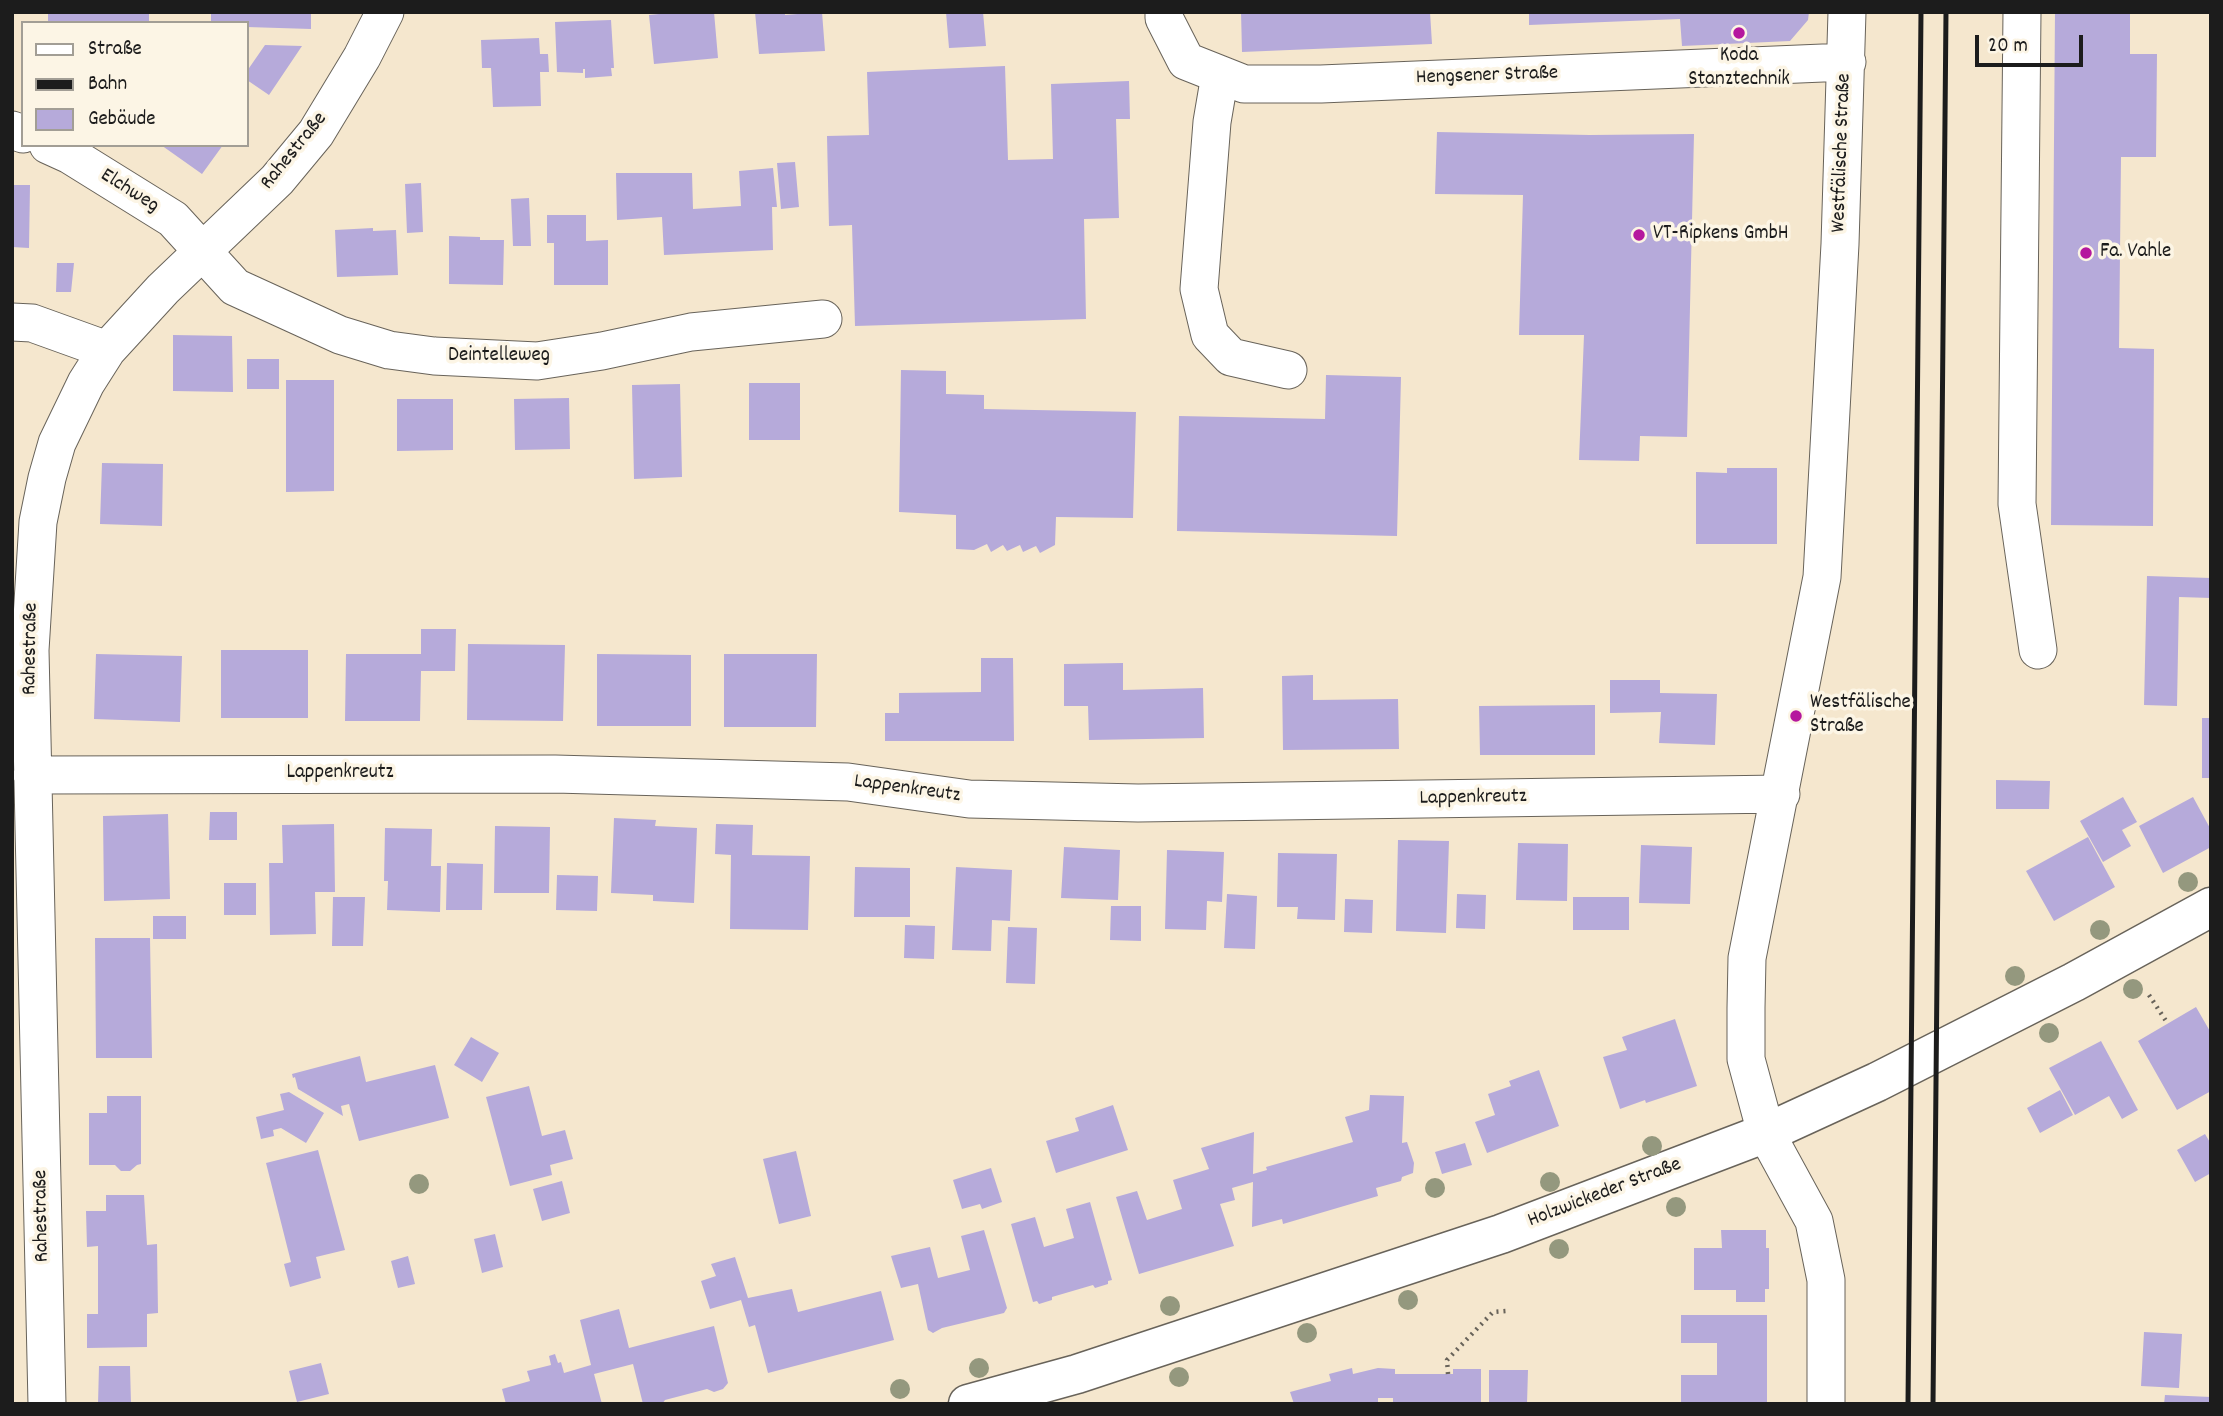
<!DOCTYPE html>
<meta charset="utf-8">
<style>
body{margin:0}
#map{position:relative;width:2223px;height:1416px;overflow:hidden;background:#f5e7ce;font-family:Dekko,sans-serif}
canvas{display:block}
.frame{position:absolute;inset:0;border:14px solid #1c1c1c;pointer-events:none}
.legend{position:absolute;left:21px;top:21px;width:228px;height:126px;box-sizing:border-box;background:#fcf5e5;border:2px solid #a29e95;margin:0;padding:9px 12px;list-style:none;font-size:21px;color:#1c1c1c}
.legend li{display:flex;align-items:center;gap:14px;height:35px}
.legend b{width:35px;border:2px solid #a29e95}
.scale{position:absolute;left:1975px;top:35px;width:108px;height:32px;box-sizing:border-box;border:4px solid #1c1c1c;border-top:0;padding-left:9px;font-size:21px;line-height:24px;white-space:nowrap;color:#1c1c1c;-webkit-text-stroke:5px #fcf5e5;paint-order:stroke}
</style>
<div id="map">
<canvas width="2223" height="1416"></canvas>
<div class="frame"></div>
<ul class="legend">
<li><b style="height:9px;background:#fff"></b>Straße</li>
<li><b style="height:9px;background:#1c1c1c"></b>Bahn</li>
<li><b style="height:19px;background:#b6aada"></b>Gebäude</li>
</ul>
<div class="scale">20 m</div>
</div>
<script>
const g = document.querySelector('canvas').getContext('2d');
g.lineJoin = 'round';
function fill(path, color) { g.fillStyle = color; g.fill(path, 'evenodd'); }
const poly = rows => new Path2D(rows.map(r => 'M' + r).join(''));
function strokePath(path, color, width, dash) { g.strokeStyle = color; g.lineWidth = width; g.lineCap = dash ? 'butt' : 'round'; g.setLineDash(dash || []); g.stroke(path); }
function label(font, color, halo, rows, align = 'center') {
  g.font = font + ' Dekko,sans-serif'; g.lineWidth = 7; g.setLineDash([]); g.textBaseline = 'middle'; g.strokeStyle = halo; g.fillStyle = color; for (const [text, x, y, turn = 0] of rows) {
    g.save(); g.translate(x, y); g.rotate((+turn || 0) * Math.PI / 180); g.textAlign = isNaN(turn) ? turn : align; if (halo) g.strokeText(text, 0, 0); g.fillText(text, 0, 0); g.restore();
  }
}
const building = poly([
 [48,12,149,12,149,23,48,23],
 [211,12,311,12,311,29,247,27,247,23,211,23],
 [679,12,714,12,718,58,654,64,649,15],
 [755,12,785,12,785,15,822,12,825,51,759,54],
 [946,12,983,12,986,46,949,48],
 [1241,12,1430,12,1432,44,1242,52],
 [1529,12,1809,12,1808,20,1790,41,1682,46,1680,19,1529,25],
 [2055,12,2130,12,2130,54,2157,54,2156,157,2121,157,2119,348,2154,349,2153,526,2051,525],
 [611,20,614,68,611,68,612,76,585,78,585,69,583,69,583,73,557,72,555,22],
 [539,38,540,54,548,54,549,72,540,72,541,106,493,107,491,68,482,68,481,40],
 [265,45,302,46,269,95,247,80,247,71],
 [1005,66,1008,160,1053,159,1051,84,1129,81,1130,119,1116,119,1119,218,1084,219,1086,319,855,326,852,225,829,226,827,136,869,135,867,72],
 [1437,132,1590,135,1694,134,1687,437,1640,436,1639,461,1579,460,1584,335,1519,335,1523,195,1435,194],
 [161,145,223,145,202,174],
 [795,162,799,207,781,209,777,163],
 [773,168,777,207,772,207,773,250,664,255,662,217,617,220,616,173,692,173,693,209,741,206,739,171],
 [421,183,423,232,407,233,405,184],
 [12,185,30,185,29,248,12,247],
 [529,198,531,246,513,246,511,199],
 [547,215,586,215,586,241,608,240,608,285,554,285,554,243,547,243],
 [373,228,373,231,396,230,398,275,337,277,335,230],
 [449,236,480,237,480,240,504,240,503,285,449,284],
 [57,263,74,263,71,292,56,292],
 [173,335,232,336,233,392,173,391],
 [247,359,279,359,279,389,247,389],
 [901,370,946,371,946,394,984,395,984,409,1136,412,1133,518,1056,517,1055,545,1040,553,1036,546,1023,552,1020,545,1007,551,1003,545,991,552,987,544,974,550,956,549,956,515,899,512],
 [1326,375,1401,377,1397,536,1177,531,1179,416,1325,419],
 [286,380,334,380,334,491,286,492],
 [749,383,800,383,800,440,749,440],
 [680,384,682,477,634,479,632,385],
 [569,398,570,449,515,450,514,399],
 [397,399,453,399,453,450,397,451],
 [102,463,163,464,162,526,100,524],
 [1727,468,1777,468,1777,544,1696,544,1696,472,1727,473],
 [2147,576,2211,578,2211,598,2179,597,2177,706,2144,705],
 [421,629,456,629,455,671,421,671,420,721,345,721,346,654,421,654],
 [468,644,565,645,563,721,467,720],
 [221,650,308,650,308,718,221,718],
 [96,654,182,656,180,722,94,719],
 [597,654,691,655,691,726,597,726],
 [724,654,817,654,816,727,724,727],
 [981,658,1013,658,1014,741,885,741,885,713,899,713,899,693,981,692],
 [1123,663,1123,690,1203,688,1204,738,1089,740,1088,706,1064,706,1064,664],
 [1313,675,1313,700,1398,699,1399,749,1283,750,1282,676],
 [1610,680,1660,680,1660,693,1717,694,1715,745,1659,743,1661,712,1610,713],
 [1595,705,1595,755,1480,755,1479,706],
 [2202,718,2211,718,2211,778,2202,778],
 [1996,780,2050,781,2049,809,1996,809],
 [2123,797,2137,822,2122,830,2131,846,2103,862,2080,821],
 [2193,797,2211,830,2211,847,2163,873,2139,826],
 [210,812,237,812,237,840,209,840],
 [168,814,170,899,104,901,103,816],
 [614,818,656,820,655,826,697,828,694,903,653,901,653,895,611,893],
 [334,824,335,892,315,892,316,934,270,935,269,863,283,863,282,825],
 [716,824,753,825,752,855,810,856,808,930,730,929,731,855,715,854],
 [495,826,550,827,549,893,494,893],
 [385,828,432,829,431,866,441,866,440,912,387,910,388,881,384,881],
 [2088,837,2115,887,2054,921,2026,871],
 [1398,840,1449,841,1446,933,1396,931],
 [1518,843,1568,844,1567,901,1516,900],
 [1641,845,1692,847,1690,904,1639,903],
 [1064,847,1120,850,1118,900,1061,898],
 [1167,850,1224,852,1222,902,1207,901,1206,930,1165,929],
 [1278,853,1337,854,1335,920,1297,919,1298,907,1277,907],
 [447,863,483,864,482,910,446,910],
 [855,867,910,868,910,917,854,917],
 [956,867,1012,870,1010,921,992,920,991,951,952,950],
 [557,875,598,876,597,911,556,910],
 [224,883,256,883,256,915,224,915],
 [1227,894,1257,896,1255,949,1224,948],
 [1457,894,1486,895,1485,929,1456,928],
 [333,897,365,897,363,946,332,946],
 [1573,897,1629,897,1629,930,1573,930],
 [1345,899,1373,900,1372,933,1344,932],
 [1111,906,1141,906,1141,941,1110,940],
 [153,916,186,916,186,939,153,939],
 [905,925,935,926,934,959,904,958],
 [1008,927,1037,928,1035,984,1006,983],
 [95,938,150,938,152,1058,96,1058],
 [2196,1007,2211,1033,2211,1091,2177,1110,2138,1041],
 [1675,1019,1697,1086,1646,1103,1645,1100,1620,1109,1603,1057,1627,1050,1622,1037],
 [471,1037,499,1053,482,1082,454,1065],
 [2101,1041,2138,1110,2122,1119,2109,1096,2075,1115,2049,1068],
 [360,1056,366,1082,435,1065,449,1118,359,1141,349,1104,341,1106,343,1116,298,1089,295,1077,293,1078,292,1074],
 [1539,1070,1559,1126,1487,1153,1475,1122,1495,1115,1488,1094,1511,1086,1509,1081],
 [529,1086,542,1136,565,1130,573,1159,550,1165,552,1175,510,1186,486,1097],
 [2060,1090,2073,1115,2040,1133,2027,1108],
 [289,1092,324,1113,306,1143,281,1128,273,1130,274,1136,261,1139,256,1117,284,1110,280,1094],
 [1370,1095,1404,1096,1402,1143,1407,1142,1414,1163,1413,1173,1402,1177,1401,1181,1376,1188,1378,1196,1283,1224,1282,1219,1252,1227,1253,1182,1232,1188,1235,1200,1220,1204,1234,1246,1139,1274,1116,1197,1137,1191,1147,1220,1182,1209,1173,1180,1209,1169,1201,1148,1254,1132,1253,1174,1267,1170,1266,1167,1353,1142,1345,1117,1369,1110],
 [107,1096,141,1096,141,1164,137,1165,130,1171,121,1171,115,1165,89,1165,89,1113,107,1113],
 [1113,1105,1128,1150,1056,1173,1046,1141,1079,1131,1075,1118],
 [2205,1134,2211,1144,2211,1173,2195,1182,2177,1150],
 [1465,1143,1472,1165,1442,1174,1435,1152],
 [318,1150,345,1250,316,1257,321,1278,290,1287,284,1264,291,1262,266,1163],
 [796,1151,811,1216,779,1224,763,1159],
 [991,1168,1002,1202,982,1209,980,1204,962,1209,953,1180],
 [562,1181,570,1213,542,1221,533,1189],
 [106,1195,144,1195,147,1245,157,1244,158,1313,147,1314,147,1347,87,1348,87,1314,98,1314,98,1246,87,1247,86,1211,106,1211],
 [1090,1202,1112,1280,1108,1281,1108,1284,1095,1288,1093,1285,1052,1297,1052,1300,1039,1304,1037,1301,1033,1302,1011,1224,1035,1217,1044,1247,1074,1238,1066,1209],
 [984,1230,1007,1308,1004,1313,942,1328,933,1333,928,1330,918,1284,901,1288,891,1256,930,1247,938,1278,970,1270,961,1236],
 [1721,1230,1766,1230,1766,1248,1769,1248,1769,1289,1765,1289,1765,1302,1736,1302,1736,1290,1694,1290,1694,1248,1722,1248],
 [495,1234,503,1267,482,1273,474,1239],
 [408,1256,415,1284,398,1288,391,1261],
 [735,1257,748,1298,792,1289,798,1312,881,1291,894,1340,768,1373,755,1325,749,1327,741,1300,710,1309,701,1281,716,1276,711,1264],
 [619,1309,629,1348,714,1326,728,1383,723,1389,714,1392,707,1389,665,1400,662,1404,643,1404,633,1364,594,1374,602,1404,506,1404,502,1389,530,1381,527,1371,551,1365,549,1356,555,1354,558,1363,561,1362,564,1373,591,1365,580,1320],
 [1681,1315,1767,1315,1767,1404,1681,1404,1681,1375,1717,1375,1717,1343,1681,1343],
 [2144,1332,2182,1334,2179,1388,2141,1386],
 [321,1363,329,1394,297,1402,289,1371],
 [99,1366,130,1366,131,1404,98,1404],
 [1352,1368,1353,1374,1378,1368,1395,1369,1395,1374,1453,1374,1453,1369,1481,1369,1481,1404,1393,1404,1393,1398,1378,1398,1378,1404,1294,1404,1290,1392,1331,1381,1329,1374],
 [1489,1370,1528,1370,1527,1404,1489,1404],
 [2165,1395,2211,1397,2211,1404,2164,1404]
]);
const path = poly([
 [2149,995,2168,1024],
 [1448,1374,1447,1360,1493,1312,1506,1311]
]);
const minor = poly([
 [1164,12,1164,18,1186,61,1244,84,1321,84,1847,62],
 [2022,12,2017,504,2038,650],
 [1220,75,1212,122,1199,289,1210,335,1231,357,1288,370],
 [12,130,23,134],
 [48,145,70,155,173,219,235,287,340,335,389,350,434,356,537,361,602,351,691,332,823,319],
 [12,322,32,323,107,350],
 [32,775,555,774,848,782,969,799,1138,803,1781,794],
 [47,1404,30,650,38,522,47,478,57,443,86,383,107,350,163,289,277,180,316,133,362,57,385,12],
 [1826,1404,1826,1280,1814,1221,1766,1133,1746,1059,1746,1008,1747,958,1822,577,1840,244,1847,12]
]);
const major = poly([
 [968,1404,1077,1374,1501,1234,1766,1133,1877,1082,2074,982,2211,907]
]);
const rail = poly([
 [1908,1404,1921,12],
 [1933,1404,1946,12]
]);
const trees = [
 [2188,882],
 [2100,930],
 [2015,976],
 [2133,989],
 [2049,1033],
 [1652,1146],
 [1550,1182],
 [419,1184],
 [1435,1188],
 [1676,1207],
 [1559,1249],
 [1408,1300],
 [1170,1306],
 [1307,1333],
 [979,1368],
 [1179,1377],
 [900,1389]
];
const markers = [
 [1739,33,7,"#b5179e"],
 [1639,235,7,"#b5179e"],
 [2086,253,7,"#b5179e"],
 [1796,716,7,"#b5179e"]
];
const poiNames = [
 ["Koda",1739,57,"center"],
 ["Stanztechnik",1739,81,"center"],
 ["VT-Ripkens GmbH",1653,235],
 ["Fa. Vahle",2100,253],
 ["Westfälische",1810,704],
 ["Straße",1810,728]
];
const streetNames = [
 ["Hengsener Straße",1487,77,-2],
 ["Rahestraße",295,152,-51],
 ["Westfälische Straße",1843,153,-88],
 ["Elchweg",129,192,32],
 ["Deintelleweg",499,357],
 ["Rahestraße",32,649,-89],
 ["Lappenkreutz",340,774],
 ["Lappenkreutz",907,790,8],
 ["Lappenkreutz",1473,799,-1],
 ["Holzwickeder Straße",1605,1194,-21],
 ["Rahestraße",43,1216,-91]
];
fill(building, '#b6aada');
strokePath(minor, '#68635a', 39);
strokePath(major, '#68635a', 41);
strokePath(path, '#68635a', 4.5, [2, 5]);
strokePath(minor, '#fff', 37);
strokePath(major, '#fff', 38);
strokePath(rail, '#1c1c1c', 5);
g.fillStyle = '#94987e';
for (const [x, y] of trees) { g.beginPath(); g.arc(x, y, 10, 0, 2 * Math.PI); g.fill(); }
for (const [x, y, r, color] of markers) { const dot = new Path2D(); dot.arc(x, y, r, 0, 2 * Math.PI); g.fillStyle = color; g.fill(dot); strokePath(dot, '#fcf5e5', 2.5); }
label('21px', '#1c1c1c', '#fcf5e5', poiNames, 'left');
label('21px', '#1c1c1c', '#fcf5e5', streetNames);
</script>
